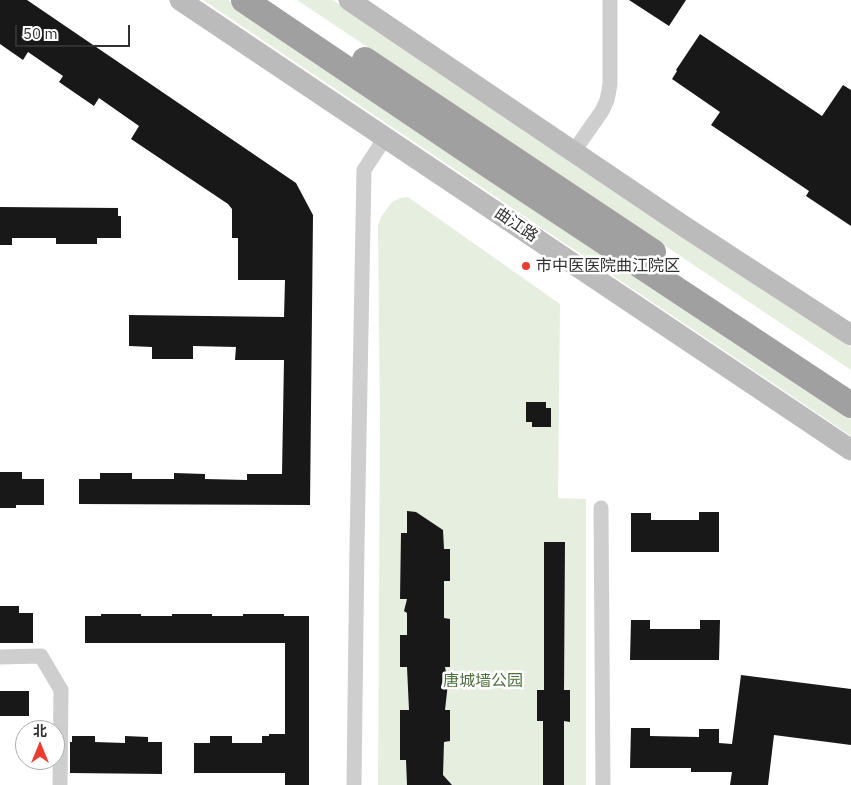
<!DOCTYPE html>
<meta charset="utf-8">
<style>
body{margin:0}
#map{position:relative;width:851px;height:785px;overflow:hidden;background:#fff;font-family:"IBM Plex Sans","Noto Sans SC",sans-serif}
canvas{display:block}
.north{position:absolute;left:15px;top:720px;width:50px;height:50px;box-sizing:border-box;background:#fff;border:1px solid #adadad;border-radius:50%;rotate:0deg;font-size:14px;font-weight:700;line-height:20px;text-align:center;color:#313131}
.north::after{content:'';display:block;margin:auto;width:18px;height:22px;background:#eb3c31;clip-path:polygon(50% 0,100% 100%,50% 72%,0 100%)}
.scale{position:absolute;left:15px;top:25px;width:115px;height:22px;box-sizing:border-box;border:2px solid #313131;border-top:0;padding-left:6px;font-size:15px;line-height:18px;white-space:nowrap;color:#313131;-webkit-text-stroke:4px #fff;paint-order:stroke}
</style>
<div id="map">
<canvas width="851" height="785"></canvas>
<div class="north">北</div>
<div class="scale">50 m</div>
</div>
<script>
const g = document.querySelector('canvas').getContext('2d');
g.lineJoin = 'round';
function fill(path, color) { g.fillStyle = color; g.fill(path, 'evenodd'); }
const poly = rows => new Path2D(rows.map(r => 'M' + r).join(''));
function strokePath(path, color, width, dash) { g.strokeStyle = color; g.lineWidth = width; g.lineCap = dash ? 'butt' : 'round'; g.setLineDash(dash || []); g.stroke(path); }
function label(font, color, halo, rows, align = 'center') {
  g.font = font + ' "IBM Plex Sans","Noto Sans SC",sans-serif'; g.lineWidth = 5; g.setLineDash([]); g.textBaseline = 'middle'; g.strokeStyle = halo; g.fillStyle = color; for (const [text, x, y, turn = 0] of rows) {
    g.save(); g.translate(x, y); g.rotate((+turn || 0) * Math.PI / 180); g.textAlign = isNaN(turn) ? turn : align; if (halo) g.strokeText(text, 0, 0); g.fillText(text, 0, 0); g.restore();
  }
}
const green = poly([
 [203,0,228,0,851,416,851,436],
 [297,0,333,0,851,347,851,370],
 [408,197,560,304,558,498,586,499,586,785,378,785,380,421,378,226,381,217,392,202,400,198]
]);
const building = poly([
 [0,0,27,0,296,183,313,215,310,505,79,504,79,479,100,479,100,473,132,473,132,479,174,479,174,473,205,474,205,479,247,480,247,474,282,474,284,360,235,360,236,347,193,346,193,359,152,359,152,347,129,346,129,315,284,317,285,280,238,280,238,238,232,238,232,209,228,204,131,139,139,126,99,98,94,106,59,82,63,76,28,52,23,60,0,44],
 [629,0,686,0,669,26],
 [700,34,822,116,843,85,851,90,851,226,806,196,809,191,711,125,720,112,672,79,677,71,676,70],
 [0,207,118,208,118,216,121,216,121,238,97,238,97,244,56,244,56,238,12,238,12,245,0,245],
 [526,402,546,402,546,408,551,408,551,427,532,427,532,422,526,422],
 [0,472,22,472,22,479,44,479,44,505,16,505,16,508,0,508],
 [407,511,416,512,443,530,444,549,450,549,450,581,444,581,444,618,450,619,450,667,445,667,448,683,445,710,450,710,450,741,444,742,443,775,452,785,407,785,406,760,400,760,400,710,409,710,407,667,400,667,400,635,407,635,407,613,404,611,407,599,400,599,401,533,407,533],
 [699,512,719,512,719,552,631,552,631,513,651,513,651,520,699,520],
 [544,542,565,542,564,690,570,690,570,722,564,721,564,785,543,785,543,721,537,721,537,690,544,690],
 [0,606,19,606,19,613,33,613,33,643,0,643],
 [101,614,141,614,141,616,172,616,172,614,212,614,212,616,243,616,243,614,284,614,284,616,309,616,309,785,285,785,285,773,194,773,194,743,210,743,210,736,232,736,232,743,262,743,262,736,269,736,269,734,285,734,285,643,85,643,85,616,101,616],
 [631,620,650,620,650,629,700,629,700,620,720,620,719,660,630,660],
 [741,675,851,689,851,745,774,735,768,785,730,785,732,772,691,772,691,768,630,768,631,728,650,728,650,736,699,737,699,729,719,729,719,743,732,744],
 [0,691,29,691,29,716,0,716],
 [72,736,95,736,95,742,125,743,125,736,148,737,148,742,162,742,162,774,70,773,70,742,72,742]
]);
const minor = poly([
 [574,151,602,111,607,100,609,90,610,84,610,0],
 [601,508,603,785],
 [0,657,41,656,61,690,60,785],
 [354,785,357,545,364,170,385,138]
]);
const secondary = poly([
 [180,0,851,450],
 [349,0,685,227,851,335]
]);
const trunk = poly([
 [244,0,496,170,851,405],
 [365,60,653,252]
]);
const markers = [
 [526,266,5,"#eb3c31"]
];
const streetNames = [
 ["曲江路",516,225,34]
];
const poiNames = [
 ["市中医医院曲江院区",536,266]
];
const parkNames = [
 ["唐城墙公园",483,681]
];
fill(green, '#e6eee0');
fill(building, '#181818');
strokePath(minor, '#cecece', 15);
strokePath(secondary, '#bbb', 21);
strokePath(trunk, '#a0a0a0', 26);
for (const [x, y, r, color] of markers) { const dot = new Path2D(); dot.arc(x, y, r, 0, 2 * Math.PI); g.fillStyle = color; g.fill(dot); strokePath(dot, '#fff', 2); }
label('16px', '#313131', '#fff', streetNames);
label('16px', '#313131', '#fff', poiNames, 'left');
label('16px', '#4e6f3d', '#fff', parkNames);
</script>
